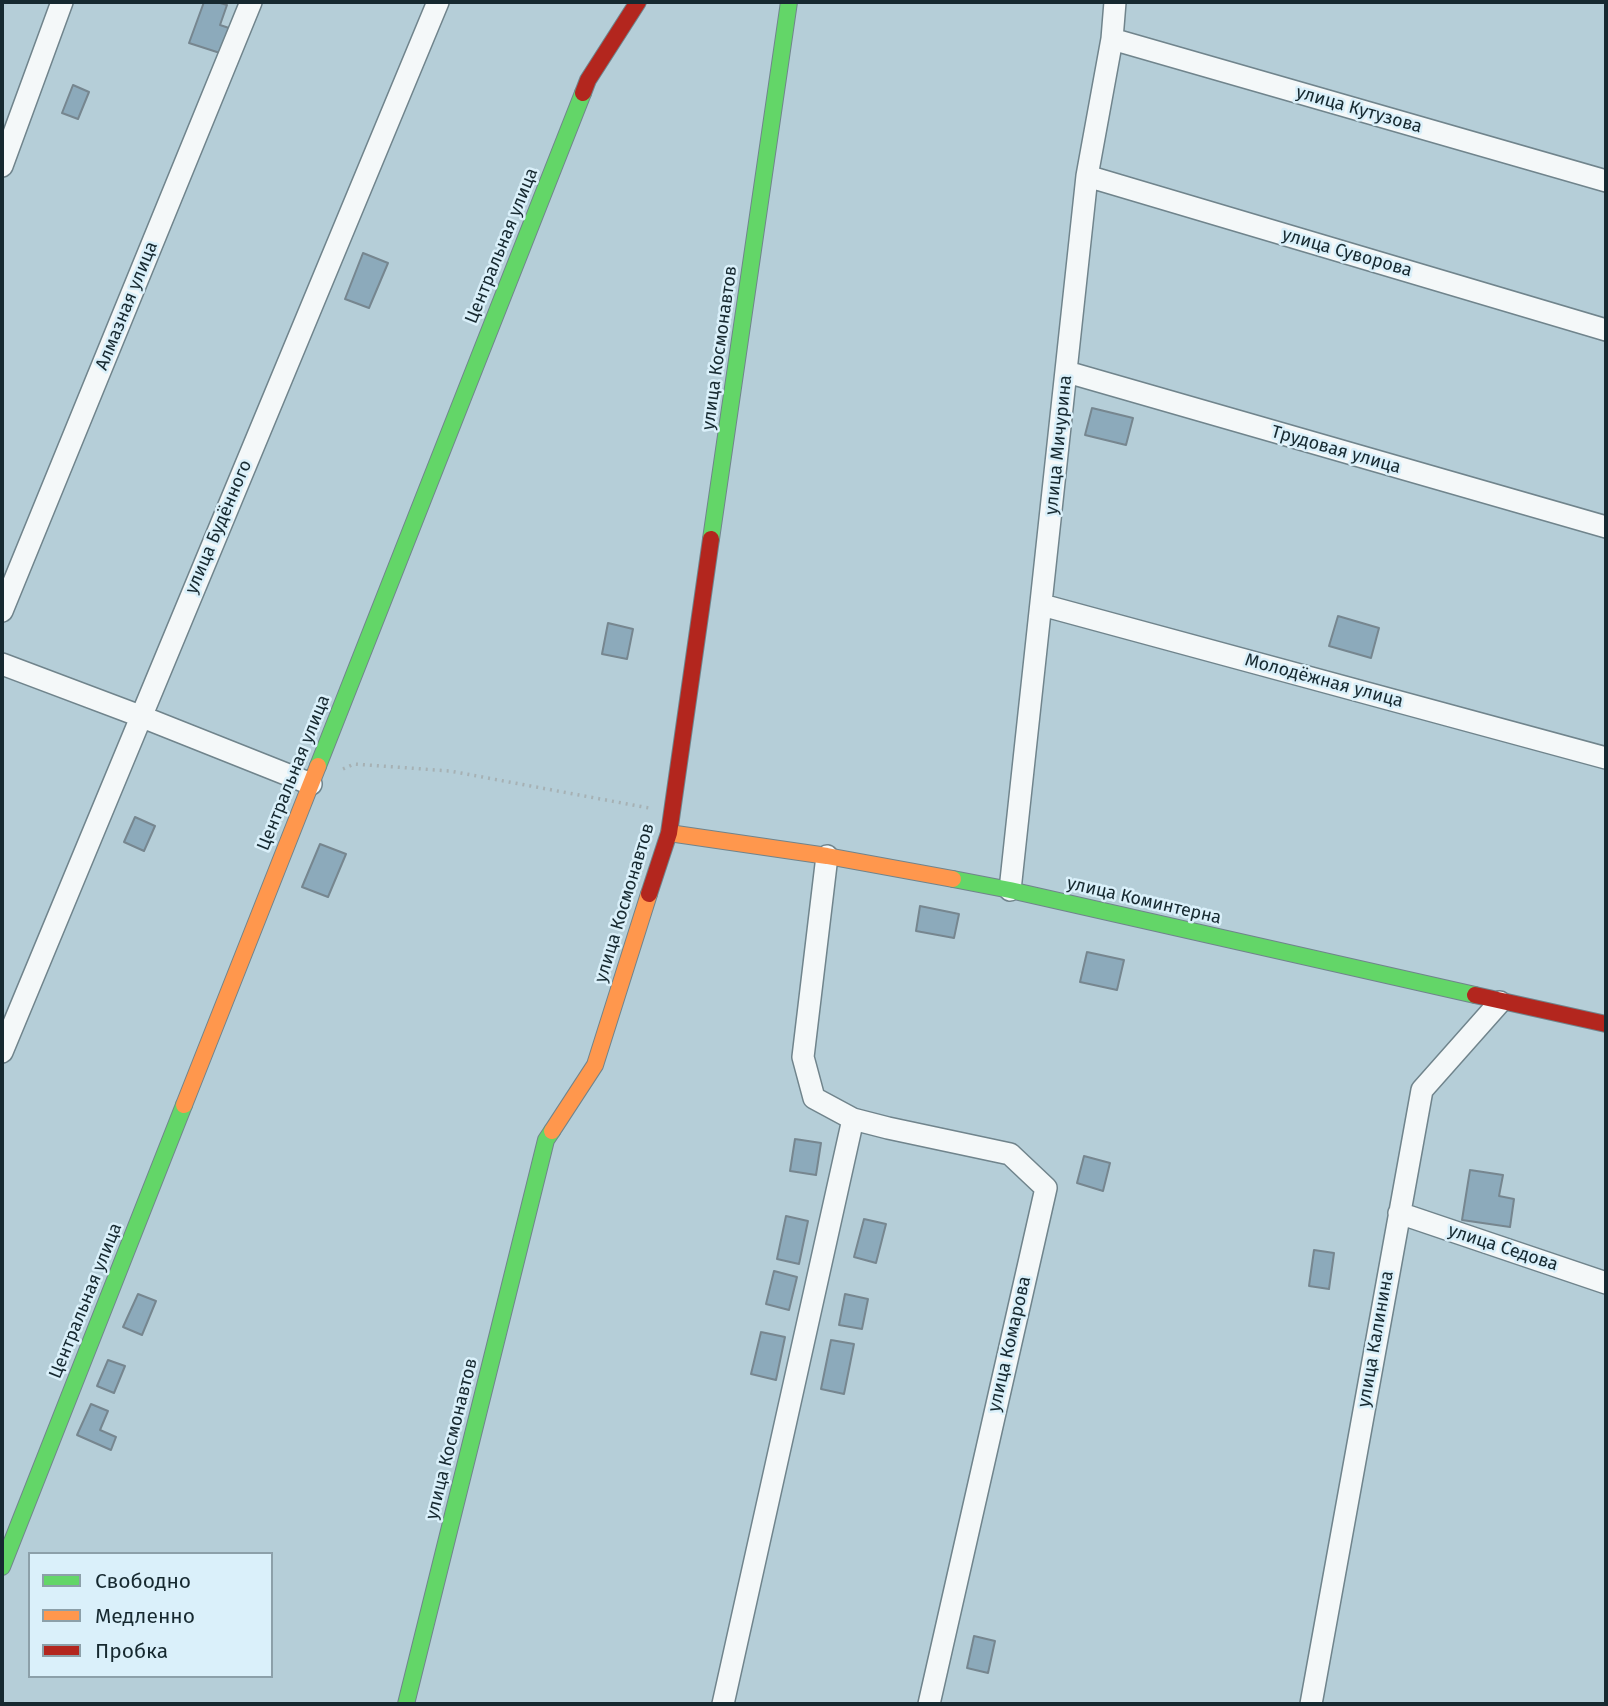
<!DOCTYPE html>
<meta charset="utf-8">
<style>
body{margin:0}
#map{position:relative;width:1608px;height:1706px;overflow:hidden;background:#b5ced8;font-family:"Fira Sans",sans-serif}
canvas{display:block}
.frame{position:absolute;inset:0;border:4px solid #162930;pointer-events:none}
.legend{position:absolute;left:28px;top:1552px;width:245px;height:126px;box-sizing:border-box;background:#daf0fa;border:2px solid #8ca0a9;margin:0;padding:9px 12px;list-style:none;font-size:21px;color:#162930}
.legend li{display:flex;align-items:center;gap:14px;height:35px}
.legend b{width:35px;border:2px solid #8ca0a9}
</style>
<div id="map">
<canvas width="1608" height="1706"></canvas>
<div class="frame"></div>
<ul class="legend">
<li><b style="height:9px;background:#63d668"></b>Свободно</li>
<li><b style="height:9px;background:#ff974d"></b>Медленно</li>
<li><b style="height:9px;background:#b3261e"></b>Пробка</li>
</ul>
</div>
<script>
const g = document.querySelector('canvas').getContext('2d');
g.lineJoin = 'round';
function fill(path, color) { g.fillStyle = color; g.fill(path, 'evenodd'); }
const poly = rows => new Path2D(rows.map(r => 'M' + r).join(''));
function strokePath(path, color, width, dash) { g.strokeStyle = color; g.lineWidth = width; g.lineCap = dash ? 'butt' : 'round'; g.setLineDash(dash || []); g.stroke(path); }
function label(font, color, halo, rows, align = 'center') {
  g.font = font + ' "Fira Sans",sans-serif'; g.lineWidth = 5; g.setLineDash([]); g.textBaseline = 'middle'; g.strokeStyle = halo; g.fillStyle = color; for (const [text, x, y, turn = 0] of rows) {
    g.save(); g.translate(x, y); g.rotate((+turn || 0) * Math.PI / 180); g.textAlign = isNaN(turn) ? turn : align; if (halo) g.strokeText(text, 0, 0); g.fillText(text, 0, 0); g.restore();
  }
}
const building = poly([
 [204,2,217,2,227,5,220,25,229,28,220,53,189,43,204,2],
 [73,85,89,92,78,119,62,113,73,85],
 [363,253,388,263,369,308,345,299,363,253],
 [1092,408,1133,418,1126,445,1085,435,1092,408],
 [1338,616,1379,628,1371,658,1329,646,1338,616],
 [608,623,633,629,627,659,602,654,608,623],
 [135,817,155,826,144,851,124,842,135,817],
 [320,844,346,854,328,897,302,887,320,844],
 [920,906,959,914,954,938,916,931,920,906],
 [1087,952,1124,960,1117,990,1080,982,1087,952],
 [795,1139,821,1143,816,1175,790,1171,795,1139],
 [1084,1156,1110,1163,1103,1191,1077,1183,1084,1156],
 [1470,1170,1503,1175,1499,1196,1514,1199,1510,1227,1462,1220,1470,1170],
 [786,1216,808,1221,799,1264,777,1259,786,1216],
 [864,1219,886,1224,876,1263,854,1257,864,1219],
 [1314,1250,1334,1253,1329,1289,1309,1286,1314,1250],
 [774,1271,797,1277,789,1310,766,1304,774,1271],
 [138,1294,156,1301,142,1335,123,1327,138,1294],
 [845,1294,868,1299,862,1329,839,1325,845,1294],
 [761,1332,785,1337,776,1380,751,1374,761,1332],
 [831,1340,854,1344,844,1394,821,1389,831,1340],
 [108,1360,125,1366,114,1393,97,1386,108,1360],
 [91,1404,108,1411,100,1430,116,1437,111,1450,77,1435,91,1404],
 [974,1636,995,1641,988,1673,967,1668,974,1636]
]);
const path = poly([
 [343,769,354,764,450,771,649,808]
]);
const street = poly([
 [1112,39,1606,181],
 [2,166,62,2],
 [1087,176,1606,330],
 [1067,372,1606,527],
 [1042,605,1606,758],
 [2,611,251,2],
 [2,664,140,716,311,784],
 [827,856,803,1057,814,1098,853,1119,888,1128,1010,1154,1046,1188,929,1704],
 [1010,890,1087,176,1112,39,1115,2],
 [2,1052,438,2],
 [1399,1213,1606,1283],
 [723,1704,853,1119],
 [1311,1704,1422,1090,1500,1002]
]);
const fast = poly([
 [711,539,789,2],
 [318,766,583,93],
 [953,879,1010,890,1475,995],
 [2,1567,184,1105],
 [406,1704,546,1140,552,1131]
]);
const slow = poly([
 [669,833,827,856,953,879],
 [184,1105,318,766],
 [552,1131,595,1065,649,894]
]);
const jam = poly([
 [583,93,588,80,638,2],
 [649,894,669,833,711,539],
 [1475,995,1606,1024]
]);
const streetNames = [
 ["улица Кутузова",1359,110,16],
 ["Центральная улица",502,246,-68],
 ["улица Суворова",1347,253,16],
 ["Алмазная улица",127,306,-68],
 ["улица Космонавтов",720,348,-82],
 ["улица Мичурина",1059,445,-84],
 ["Трудовая улица",1336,450,16],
 ["улица Будённого",219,527,-67],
 ["Молодёжная улица",1324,681,15],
 ["Центральная улица",294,773,-68],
 ["улица Коминтерна",1144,901,13],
 ["улица Космонавтов",625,903,-73],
 ["улица Седова",1503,1248,18],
 ["Центральная улица",86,1301,-68],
 ["улица Калинина",1376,1339,-80],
 ["улица Комарова",1010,1344,-77],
 ["улица Космонавтов",452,1439,-76]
];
fill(building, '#8caabb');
strokePath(building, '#76868f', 2);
strokePath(street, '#70848c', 24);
strokePath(fast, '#70848c', 18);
strokePath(slow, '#70848c', 18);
strokePath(jam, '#70848c', 18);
strokePath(path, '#a6b1b4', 3.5, [2, 5]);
strokePath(street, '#f4f8f9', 21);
strokePath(fast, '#63d668', 16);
strokePath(slow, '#ff974d', 16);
strokePath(jam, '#b3261e', 16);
label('18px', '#162930', '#daf0fa', streetNames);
</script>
